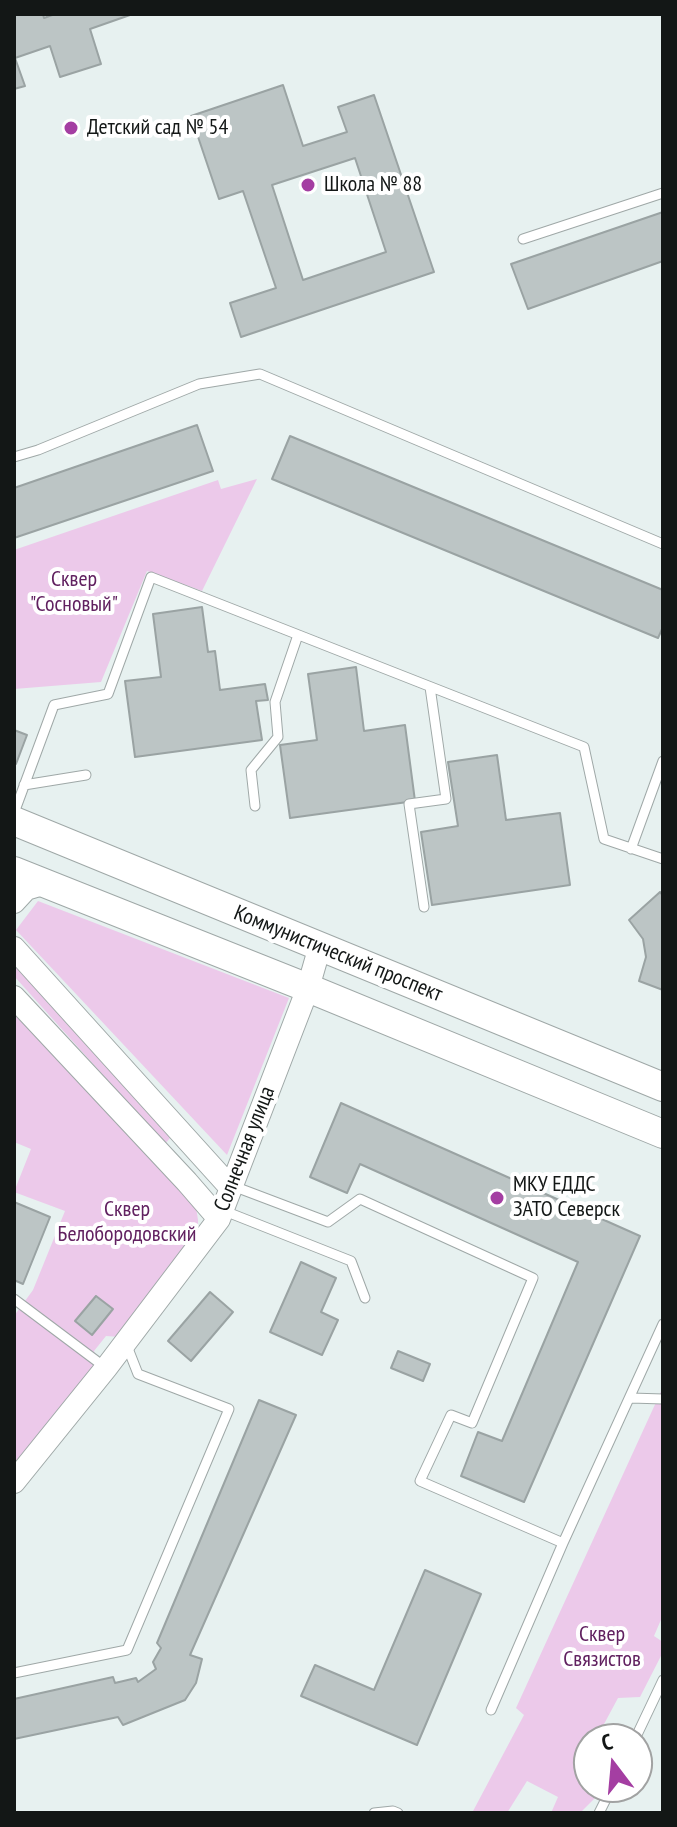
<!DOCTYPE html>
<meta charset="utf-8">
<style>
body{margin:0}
#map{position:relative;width:677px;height:1827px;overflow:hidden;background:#e7f1f0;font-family:"PT Sans Narrow",sans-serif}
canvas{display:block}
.frame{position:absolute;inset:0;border:16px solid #131716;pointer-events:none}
.north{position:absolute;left:573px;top:1723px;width:80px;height:80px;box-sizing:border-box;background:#fff;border:2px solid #a1a2a2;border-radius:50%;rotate:344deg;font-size:22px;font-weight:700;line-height:32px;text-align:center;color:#131716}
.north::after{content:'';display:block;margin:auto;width:28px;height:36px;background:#a43ea2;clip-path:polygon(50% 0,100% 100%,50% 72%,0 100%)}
</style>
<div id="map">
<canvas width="677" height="1827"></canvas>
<div class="frame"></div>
<div class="north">С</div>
</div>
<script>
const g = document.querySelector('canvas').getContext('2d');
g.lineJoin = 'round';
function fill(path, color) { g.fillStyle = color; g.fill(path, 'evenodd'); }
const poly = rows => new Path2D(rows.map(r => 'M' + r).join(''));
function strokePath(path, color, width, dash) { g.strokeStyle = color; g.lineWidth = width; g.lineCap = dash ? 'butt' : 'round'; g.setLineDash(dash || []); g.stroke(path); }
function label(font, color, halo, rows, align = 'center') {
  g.font = font + ' "PT Sans Narrow",sans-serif'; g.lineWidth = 8; g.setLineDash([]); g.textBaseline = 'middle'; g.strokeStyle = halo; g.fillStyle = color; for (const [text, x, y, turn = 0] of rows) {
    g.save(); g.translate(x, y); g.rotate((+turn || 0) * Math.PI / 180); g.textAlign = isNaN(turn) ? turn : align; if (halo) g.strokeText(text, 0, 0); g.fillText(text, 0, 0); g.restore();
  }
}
const green = poly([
 [257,479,202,591,147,571,101,682,14,689,14,550,218,480,221,489],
 [38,901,289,998,227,1155,16,930],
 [14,965,170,1138,165,1144,14,976],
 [14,1010,196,1207,198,1220,198,1234,120,1337,106,1336,94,1351,99,1368,14,1471,14,1316,33,1290,65,1211,14,1192,31,1149,14,1142],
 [663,1387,663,1615,654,1636,663,1642,663,1652,640,1697,618,1698,596,1739,589,1739,589,1787,599,1787,596,1797,580,1813,551,1813,558,1797,527,1781,507,1813,472,1813,524,1715,516,1708]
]);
const building = poly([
 [14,14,43,14,44,18,55,14,130,15,90,29,101,64,60,77,50,46,15,58,25,86,14,89,14,14],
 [283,85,303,146,347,132,338,107,374,95,434,272,241,337,230,303,276,288,243,191,219,199,191,116,283,85],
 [355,158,386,252,303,280,272,185,355,158],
 [663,212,663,261,528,309,511,264,663,212],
 [197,425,213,471,14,538,14,488,197,425],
 [290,436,663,590,663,627,658,638,272,479,290,436],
 [202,607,208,652,215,651,220,690,265,684,268,700,256,701,262,740,135,757,125,681,161,677,153,614,202,607],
 [356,667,364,731,405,725,415,801,290,818,280,745,317,740,308,674,356,667],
 [14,730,27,735,16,764,14,764,14,730],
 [497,755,506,820,560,813,570,885,432,905,421,832,458,826,448,762,497,755],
 [660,892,663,896,663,990,639,981,646,957,643,939,629,920,660,892],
 [341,1103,640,1236,524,1502,461,1476,478,1432,502,1441,578,1262,360,1164,347,1193,310,1177,341,1103],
 [14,1202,50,1217,23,1284,14,1280,14,1202],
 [301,1262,336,1278,321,1312,338,1320,322,1355,270,1332,301,1262],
 [210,1292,233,1312,191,1361,168,1341,210,1292],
 [96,1296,113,1309,92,1335,75,1321,96,1296],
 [398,1351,430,1364,423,1381,391,1368,398,1351],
 [259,1400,296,1415,190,1655,202,1659,196,1683,185,1700,123,1725,118,1717,14,1739,14,1699,113,1677,115,1683,136,1678,138,1682,156,1669,153,1662,161,1648,157,1643,259,1400],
 [425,1570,481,1594,417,1745,301,1696,315,1665,374,1690,425,1570]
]);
const service = poly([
 [523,239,663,193],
 [14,457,38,450,199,384,260,374,663,544],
 [24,785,86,775],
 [255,806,251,770,278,737,275,702,298,635],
 [14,813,54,705,108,694,151,577,584,747,604,839,663,859],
 [631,849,663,761],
 [424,907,409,804,446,799,430,687],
 [233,1186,328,1222,360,1199,533,1278,472,1423,451,1415,420,1481,563,1543],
 [222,1210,351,1261,365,1298],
 [14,1299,106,1368],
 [631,1398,663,1399],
 [14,1673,127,1650,229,1409,138,1374,127,1346],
 [491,1710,563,1543,663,1324],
 [635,1739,663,1680],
 [374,1813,393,1811,398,1813],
 [599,1813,612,1787]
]);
const tertiary = poly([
 [14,902,26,889,46,883],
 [14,948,230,1187],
 [14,997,187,1182,219,1219],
 [14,1482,106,1368,219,1219,308,988,320,946]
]);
const primary = poly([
 [14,821,663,1087],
 [14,871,308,988,663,1134]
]);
const markers = [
 [71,128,8,"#a43ea2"],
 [308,185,8,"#a43ea2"],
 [497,1198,8,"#a43ea2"]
];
const poiNames = [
 ["Детский сад № 54",87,128],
 ["Школа № 88",324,185],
 ["МКУ ЕДДС",513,1185],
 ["ЗАТО Северск",513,1210]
];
const parkNames = [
 ["Сквер",74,580],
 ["\"Сосновый\"",74,605],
 ["Сквер",127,1210],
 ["Белобородовский",127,1235],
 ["Сквер",602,1635],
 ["Связистов",602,1660]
];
const streetNames = [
 ["Коммунистический проспект",338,954,22],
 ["Солнечная улица",245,1149,-69]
];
fill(green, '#ecc9ea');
fill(building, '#bcc5c5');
strokePath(building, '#9aa3a3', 2);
strokePath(service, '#9fa8a7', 11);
strokePath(tertiary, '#9fa8a7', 24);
strokePath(primary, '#9fa8a7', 30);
strokePath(service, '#fff', 9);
strokePath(tertiary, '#fff', 22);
strokePath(primary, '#fff', 28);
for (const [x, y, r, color] of markers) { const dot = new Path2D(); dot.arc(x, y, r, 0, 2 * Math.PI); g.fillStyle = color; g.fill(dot); strokePath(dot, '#fff', 3); }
label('22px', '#131716', '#fff', poiNames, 'left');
label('22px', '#612160', '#fff', parkNames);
label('22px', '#131716', '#fff', streetNames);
</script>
